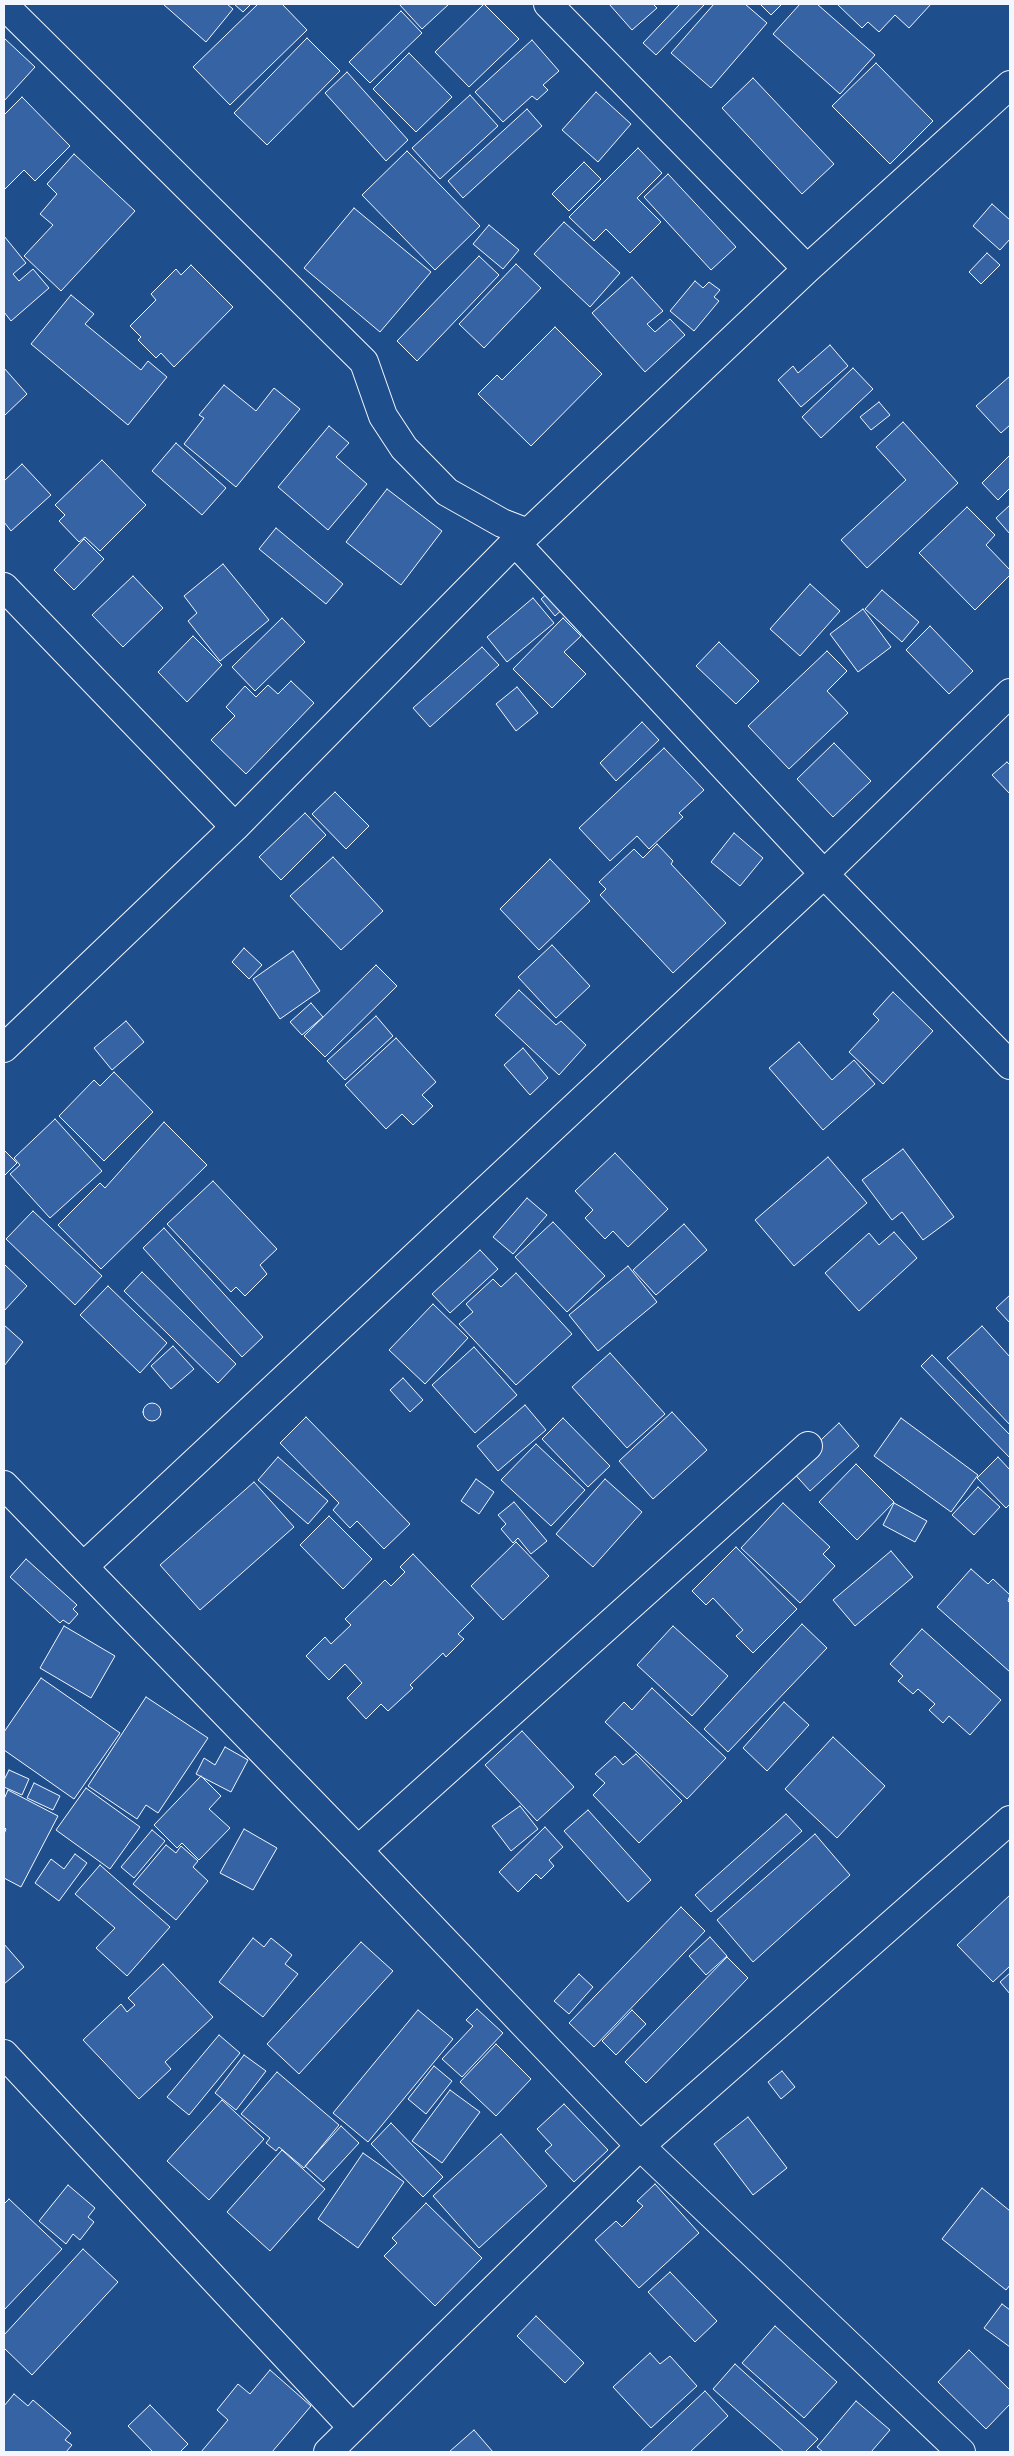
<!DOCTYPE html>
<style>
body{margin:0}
#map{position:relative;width:1014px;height:2456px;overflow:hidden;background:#1f4e8c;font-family:"PT Sans",sans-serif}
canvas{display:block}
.frame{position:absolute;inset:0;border:5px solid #f2f6ff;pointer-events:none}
</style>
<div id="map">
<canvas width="1014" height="2456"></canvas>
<div class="frame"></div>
</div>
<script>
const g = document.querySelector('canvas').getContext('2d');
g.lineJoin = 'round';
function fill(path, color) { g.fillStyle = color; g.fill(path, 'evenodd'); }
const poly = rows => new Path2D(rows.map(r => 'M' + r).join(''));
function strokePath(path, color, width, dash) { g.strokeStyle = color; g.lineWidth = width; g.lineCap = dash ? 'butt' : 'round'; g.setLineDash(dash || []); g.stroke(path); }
const building = poly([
 [163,4,227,4,233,9,206,42,163,4],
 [234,4,251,4,243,12,234,4],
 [258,4,282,4,307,30,230,105,193,67,258,4],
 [399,4,449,4,422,29,399,4],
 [484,4,519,39,469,87,435,52,484,4],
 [609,4,653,4,657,8,632,30,609,4],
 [680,4,705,4,656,55,643,43,680,4],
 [714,4,745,4,767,23,711,88,671,53,714,4],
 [760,4,782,4,771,15,760,4],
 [800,4,817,4,875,55,840,94,773,34,800,4],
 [837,4,931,4,909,28,895,15,879,32,868,22,862,28,837,4],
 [401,11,422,33,370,83,349,62,401,11],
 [4,38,35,67,4,101,4,38],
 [307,38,340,71,267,145,234,113,307,38],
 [532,40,559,71,543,85,548,90,537,100,532,96,503,122,475,92,532,40],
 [409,53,452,97,416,132,373,89,409,53],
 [876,63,933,121,890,164,832,106,876,63],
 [347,72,408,140,386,161,325,93,347,72],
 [753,78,834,164,802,194,722,108,753,78],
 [596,92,631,124,598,162,562,130,596,92],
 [470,95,498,126,440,179,412,148,470,95],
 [22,97,70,146,35,181,24,170,4,190,4,115,22,97],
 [527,109,542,126,463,198,448,181,527,109],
 [638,148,662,173,637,198,661,222,630,253,606,229,594,241,569,217,638,148],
 [407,151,480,226,435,270,362,195,407,151],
 [74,154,135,211,61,291,24,256,53,225,40,214,57,194,47,184,74,154],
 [584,162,601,179,569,211,552,194,584,162],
 [668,174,736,247,711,270,644,197,668,174],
 [992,204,1010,220,1010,239,1000,250,973,226,992,204],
 [354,208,431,272,380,332,304,268,354,208],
 [564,222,620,273,590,307,534,254,564,222],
 [489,225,519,250,503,269,473,244,489,225],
 [4,236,26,263,13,274,19,281,33,269,49,288,11,321,4,312,4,236],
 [987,253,1000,265,981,284,969,272,987,253],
 [479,256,499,275,417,361,397,341,479,256],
 [516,264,541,288,484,348,459,324,516,264],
 [191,265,233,307,174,367,161,353,156,358,138,340,141,337,130,326,156,300,151,294,176,269,181,275,191,265],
 [632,277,663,311,647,324,655,332,670,319,685,335,645,372,592,313,632,277],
 [695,281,703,288,709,282,720,290,714,297,719,301,694,331,670,311,695,281],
 [71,295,94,314,85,324,141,370,148,361,167,377,128,425,31,344,71,295],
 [555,327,602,374,531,446,478,394,497,375,502,380,555,327],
 [830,345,848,366,801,407,778,380,793,366,798,373,830,345],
 [4,368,27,394,4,416,4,368],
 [853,368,873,389,821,438,802,417,853,368],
 [1010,376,1010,425,1001,433,976,406,1010,376],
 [224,385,256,411,274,388,300,409,236,487,184,444,204,418,199,415,224,385],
 [879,402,890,415,871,430,860,417,879,402],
 [903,422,958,483,867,568,841,540,906,480,876,447,903,422],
 [329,426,349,443,336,457,367,484,328,530,278,487,329,426],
 [176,443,226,488,202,515,152,471,176,443],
 [1010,455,1010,488,998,500,982,483,1010,455],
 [102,460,146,505,100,551,85,537,79,542,59,521,65,515,55,505,102,460],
 [22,464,51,495,11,531,4,522,4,481,22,464],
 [387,489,442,531,401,585,346,542,387,489],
 [1010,505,1010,534,996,518,1010,505],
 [967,507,995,535,986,545,1010,570,1010,575,975,610,919,553,967,507],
 [276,528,343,584,326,604,259,549,276,528],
 [84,539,104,559,74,590,54,570,84,539],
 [223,564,269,620,220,661,188,621,197,613,184,596,223,564],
 [133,576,163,608,123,647,92,615,133,576],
 [810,584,840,611,800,656,770,629,810,584],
 [552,589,566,606,555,616,541,599,552,589],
 [882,590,919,622,902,642,865,609,882,590],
 [533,598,554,623,507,662,487,637,533,598],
 [863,609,891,647,858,672,830,634,863,609],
 [282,618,305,642,255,691,232,667,282,618],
 [563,618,581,636,564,652,586,674,552,708,513,669,563,618],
 [930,626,973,671,949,694,906,650,930,626],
 [193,636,222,665,187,702,158,672,193,636],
 [719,642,759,681,736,704,696,666,719,642],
 [482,647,499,665,430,727,413,708,482,647],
 [827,651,847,671,827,691,848,713,789,769,748,726,827,651],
 [291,681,314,703,246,774,211,740,235,716,226,707,245,686,256,697,268,685,278,694,291,681],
 [517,687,538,713,516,731,496,704,517,687],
 [642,722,659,740,616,781,600,763,642,722],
 [834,743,871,781,833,817,797,779,834,743],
 [664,748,704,790,679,813,683,817,649,849,637,836,610,861,579,828,664,748],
 [1007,762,1010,765,1010,794,992,775,1007,762],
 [335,792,369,826,346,849,312,814,335,792],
 [305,813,326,835,281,880,259,857,305,813],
 [734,833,763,858,740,886,711,862,734,833],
 [657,844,673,861,671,864,726,923,673,973,600,895,606,889,599,882,634,849,643,858,657,844],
 [333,857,383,911,341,950,290,896,333,857],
 [550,859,590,901,539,950,500,909,550,859],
 [552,945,590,986,556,1018,518,977,552,945],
 [244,948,262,965,249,979,232,962,244,948],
 [293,951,320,991,280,1019,253,979,293,951],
 [376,965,397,986,325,1057,304,1036,376,965],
 [519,990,556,1025,561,1021,586,1045,559,1075,495,1015,519,990],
 [893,992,933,1031,883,1084,849,1052,879,1020,873,1014,893,992],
 [311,1003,323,1017,302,1035,290,1022,311,1003],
 [376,1016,393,1036,345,1080,327,1061,376,1016],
 [126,1021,144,1042,112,1070,94,1048,126,1021],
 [396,1038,436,1082,422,1095,433,1106,413,1125,402,1114,386,1129,345,1085,396,1038],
 [799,1042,832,1080,854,1060,875,1084,823,1130,769,1068,799,1042],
 [523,1048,548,1078,530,1095,504,1065,523,1048],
 [114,1072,153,1112,104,1161,59,1116,94,1080,100,1086,114,1072],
 [55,1119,102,1171,50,1218,10,1174,20,1165,14,1158,55,1119],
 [164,1122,207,1165,101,1269,58,1225,100,1183,105,1188,164,1122],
 [903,1149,954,1217,923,1240,902,1212,892,1220,862,1180,903,1149],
 [4,1150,17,1163,4,1176,4,1150],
 [615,1153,668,1209,628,1247,613,1231,605,1239,585,1218,593,1210,575,1191,615,1153],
 [828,1157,867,1203,794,1266,755,1220,828,1157],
 [213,1181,277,1249,260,1265,267,1274,245,1296,236,1287,231,1292,167,1224,213,1181],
 [527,1198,547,1215,513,1254,493,1237,527,1198],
 [33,1211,102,1276,75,1305,6,1239,33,1211],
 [553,1222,605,1276,567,1312,515,1257,553,1222],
 [684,1224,707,1250,656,1295,633,1270,684,1224],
 [164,1228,263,1337,242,1357,143,1248,164,1228],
 [894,1232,917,1258,859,1311,825,1273,869,1233,879,1245,894,1232],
 [480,1250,498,1269,450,1313,432,1294,480,1250],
 [4,1264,27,1286,4,1311,4,1264],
 [628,1266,657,1302,598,1351,569,1315,628,1266],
 [142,1272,236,1364,218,1383,124,1291,142,1272],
 [516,1273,572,1334,516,1385,459,1324,473,1312,466,1304,493,1279,501,1287,516,1273],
 [108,1286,167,1343,140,1373,80,1315,108,1286],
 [1010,1295,1010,1323,996,1308,1010,1295],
 [433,1304,468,1338,425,1384,389,1350,433,1304],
 [4,1325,23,1342,4,1366,4,1325],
 [982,1326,1010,1357,1010,1425,947,1358,982,1326],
 [173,1346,194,1369,171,1389,151,1366,173,1346],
 [474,1347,517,1395,475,1433,432,1385,474,1347],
 [610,1353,665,1414,627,1448,572,1387,610,1353],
 [932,1355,1010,1435,1010,1458,921,1366,932,1355],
 [403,1378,423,1400,410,1412,390,1390,403,1378],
 '143 1412a9 9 0 1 1 18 0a9 9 0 1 1-18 0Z',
 [525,1405,546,1430,498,1471,477,1446,525,1405],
 [672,1412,707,1450,653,1499,619,1461,672,1412],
 [306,1417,410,1524,384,1549,357,1521,350,1528,333,1510,339,1503,280,1443,306,1417],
 [563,1418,610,1466,588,1487,542,1439,563,1418],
 [901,1418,978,1475,951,1512,874,1456,901,1418],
 [839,1423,859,1446,810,1491,790,1469,839,1423],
 [536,1444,585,1490,551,1526,501,1480,536,1444],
 [278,1457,328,1501,308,1524,258,1480,278,1457],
 [998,1457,1010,1470,1010,1504,1006,1508,977,1478,998,1457],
 [856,1464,894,1502,857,1540,819,1502,856,1464],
 [476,1479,494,1492,479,1514,461,1501,476,1479],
 [605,1479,642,1512,593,1567,556,1534,605,1479],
 [254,1482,294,1527,200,1610,160,1565,254,1482],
 [978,1487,1000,1507,974,1535,952,1515,978,1487],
 [514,1502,547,1541,531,1554,518,1538,513,1543,501,1529,506,1524,498,1515,514,1502],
 [783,1503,830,1547,823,1554,835,1566,800,1603,741,1548,783,1503],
 [894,1503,927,1521,915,1542,883,1525,894,1503],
 [329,1516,372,1559,343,1589,300,1545,329,1516],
 [516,1542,549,1576,503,1620,471,1586,516,1542],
 [736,1547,797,1609,753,1653,736,1636,743,1630,713,1598,706,1605,692,1591,736,1547],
 [891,1551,913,1577,855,1626,833,1600,891,1551],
 [413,1554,474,1618,458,1634,464,1639,446,1657,443,1653,410,1685,413,1688,388,1711,381,1704,366,1719,347,1698,362,1683,345,1664,329,1680,306,1656,325,1637,331,1644,351,1625,345,1619,385,1580,391,1586,405,1572,400,1567,413,1554],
 [26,1559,77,1605,73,1609,78,1614,69,1624,63,1620,60,1623,10,1577,26,1559],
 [971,1569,988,1584,993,1579,1010,1595,1008,1601,1010,1603,1010,1672,937,1607,971,1569],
 [802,1624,827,1648,728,1752,704,1729,802,1624],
 [64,1626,115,1656,91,1698,40,1668,64,1626],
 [673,1626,728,1676,692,1716,637,1665,673,1626],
 [922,1629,1001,1700,970,1735,949,1716,943,1723,929,1710,935,1704,918,1689,913,1694,898,1681,903,1676,890,1664,922,1629],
 [41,1678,120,1733,74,1799,4,1750,4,1732,41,1678],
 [652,1688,726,1758,687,1799,605,1722,624,1702,632,1710,652,1688],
 [146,1697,208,1738,158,1813,146,1805,137,1819,88,1786,146,1697],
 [784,1702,809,1725,767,1771,743,1748,784,1702],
 [522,1731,574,1787,537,1821,485,1765,522,1731],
 [833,1737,885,1786,837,1838,785,1789,833,1737],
 [225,1747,248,1760,231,1792,196,1774,204,1758,215,1765,225,1747],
 [636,1754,682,1801,639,1843,593,1795,605,1783,595,1774,615,1756,623,1765,636,1754],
 [9,1770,29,1779,22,1795,4,1787,4,1780,9,1770],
 [201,1776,221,1796,209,1809,230,1828,199,1860,182,1843,177,1848,154,1825,201,1776],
 [34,1783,60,1796,53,1810,27,1798,34,1783],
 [86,1788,140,1827,110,1869,56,1830,86,1788],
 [8,1790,58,1816,21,1887,4,1878,4,1834,6,1829,4,1827,4,1799,8,1790],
 [520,1806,538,1829,511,1851,492,1826,520,1806],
 [588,1810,651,1880,628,1902,564,1831,588,1810],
 [786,1814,802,1831,711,1912,695,1895,786,1814],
 [545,1827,563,1847,549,1860,554,1866,541,1879,536,1874,518,1892,499,1872,545,1827],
 [244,1829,277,1848,253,1890,220,1873,244,1829],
 [152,1830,165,1841,134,1878,121,1867,152,1830],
 [815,1834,850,1875,753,1962,717,1920,815,1834],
 [166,1845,176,1853,181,1846,198,1861,193,1867,208,1881,176,1920,133,1884,166,1845],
 [75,1854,87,1863,59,1901,35,1883,51,1859,64,1869,75,1854],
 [100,1865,170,1927,127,1976,96,1948,115,1928,75,1894,100,1865],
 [1010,1895,1010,1966,993,1982,957,1945,1010,1895],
 [681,1907,705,1931,594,2047,569,2023,681,1907],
 [710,1937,727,1956,706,1975,689,1956,710,1937],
 [253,1938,264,1947,271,1938,292,1955,285,1964,298,1974,263,2017,219,1982,253,1938],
 [361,1942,393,1971,299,2074,267,2044,361,1942],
 [4,1944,24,1967,4,1984,4,1944],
 [727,1957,748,1978,646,2083,625,2062,727,1957],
 [163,1964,213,2017,165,2062,171,2069,139,2099,83,2040,121,2004,127,2012,135,2005,128,1998,163,1964],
 [1010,1973,1010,1994,1000,1982,1010,1973],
 [579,1974,593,1987,569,2014,554,2001,579,1974],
 [477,2009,503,2033,462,2077,442,2059,473,2026,466,2020,477,2009],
 [418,2010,453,2039,368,2142,333,2113,418,2010],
 [632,2010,646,2024,616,2055,602,2041,632,2010],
 [219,2035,240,2053,189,2115,167,2097,219,2035],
 [496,2044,531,2079,496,2116,460,2082,496,2044],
 [244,2055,266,2071,236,2110,215,2093,244,2055],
 [434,2066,452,2081,426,2114,408,2099,434,2066],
 [782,2071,795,2087,781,2099,768,2082,782,2071],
 [277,2072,339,2125,304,2168,279,2147,276,2151,266,2143,270,2138,241,2114,277,2072],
 [450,2090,480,2112,442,2163,412,2141,450,2090],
 [222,2100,264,2139,209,2200,167,2161,222,2100],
 [564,2104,608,2150,574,2182,545,2151,552,2145,537,2129,564,2104],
 [748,2117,787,2168,753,2195,714,2144,748,2117],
 [391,2123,443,2177,423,2197,371,2144,391,2123],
 [341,2126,359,2143,323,2182,305,2166,341,2126],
 [501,2134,547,2186,479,2248,433,2196,501,2134],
 [282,2150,325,2189,270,2251,227,2212,282,2150],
 [363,2153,404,2182,358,2248,318,2219,363,2153],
 [655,2184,699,2233,639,2288,595,2240,616,2221,622,2227,643,2206,637,2201,655,2184],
 [68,2185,95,2208,88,2217,94,2222,80,2240,73,2234,66,2244,39,2221,68,2185],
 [982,2188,1010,2211,1010,2285,1006,2290,942,2239,982,2188],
 [9,2199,62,2249,4,2310,4,2204,9,2199],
 [426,2203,482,2258,435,2306,384,2256,397,2243,392,2238,426,2203],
 [83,2249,118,2282,32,2375,4,2348,4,2335,83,2249],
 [670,2272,717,2321,695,2342,648,2292,670,2272],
 [1002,2304,1010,2310,1010,2347,984,2328,1002,2304],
 [536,2316,584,2363,565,2383,517,2336,536,2316],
 [775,2326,837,2382,804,2418,742,2363,775,2326],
 [969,2350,1010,2390,1010,2404,986,2429,938,2382,969,2350],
 [650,2353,660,2364,670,2356,697,2386,651,2428,613,2387,650,2353],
 [735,2364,818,2439,805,2452,784,2452,713,2389,735,2364],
 [270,2370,311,2406,272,2452,201,2452,228,2420,217,2410,238,2384,250,2394,270,2370],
 [705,2391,728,2416,690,2452,640,2452,705,2391],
 [14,2394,28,2406,33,2400,71,2433,65,2440,72,2445,66,2452,4,2452,4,2406,14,2394],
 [856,2401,890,2430,871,2452,823,2452,817,2447,856,2401],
 [150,2405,188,2444,180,2452,153,2452,128,2426,150,2405],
 [474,2430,493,2452,449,2452,474,2430]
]);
const minor = poly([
 [548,4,807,269],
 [4,5,364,362,383,416,404,448,447,492,502,523,528,533],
 [515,542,824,874,1010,1065],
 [4,587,235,827],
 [4,1048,235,827,515,542,528,533,807,269,1010,85],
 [4,1485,358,1850,640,2146,961,2452],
 [84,1566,824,874,1010,693],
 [358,1850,808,1446],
 [4,2054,352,2427],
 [328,2452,640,2146,1010,1820]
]);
fill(building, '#3563a3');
strokePath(building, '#f2f6ff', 1);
strokePath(minor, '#f2f6ff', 30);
strokePath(minor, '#1f4e8c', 28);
</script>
